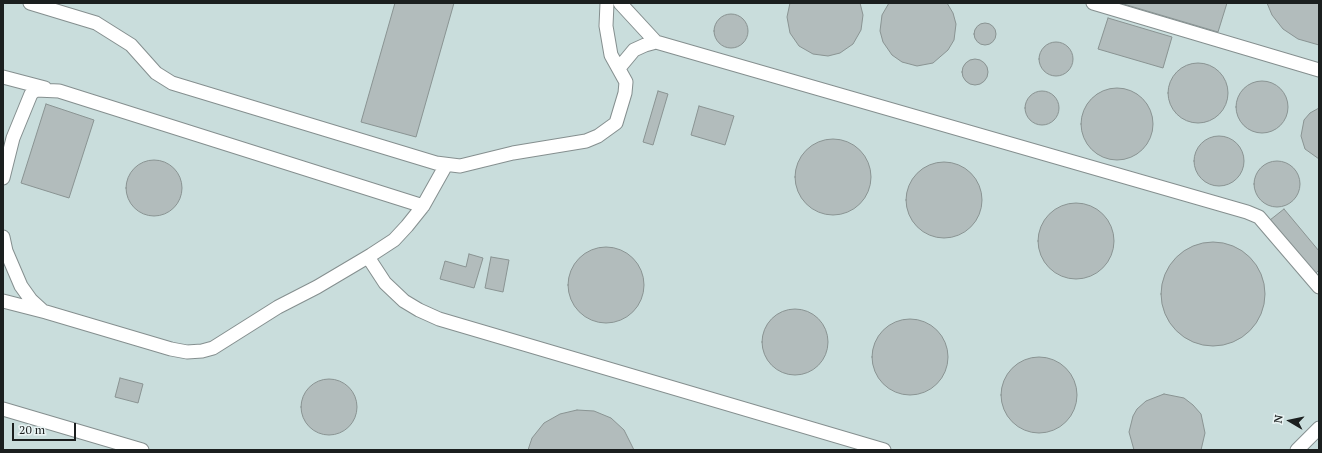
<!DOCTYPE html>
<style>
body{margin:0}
#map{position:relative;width:1322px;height:453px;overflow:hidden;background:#dde7e7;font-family:"PT Serif",serif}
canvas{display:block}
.frame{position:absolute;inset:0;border:4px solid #1b1f1f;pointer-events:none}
.north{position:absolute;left:1270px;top:401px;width:40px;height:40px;-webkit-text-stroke:3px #eaf4f4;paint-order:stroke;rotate:279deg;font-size:11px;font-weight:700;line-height:16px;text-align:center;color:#1b1f1f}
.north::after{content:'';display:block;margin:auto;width:14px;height:18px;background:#1b1f1f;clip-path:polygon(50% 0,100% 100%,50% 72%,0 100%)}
.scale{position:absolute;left:12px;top:423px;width:64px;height:18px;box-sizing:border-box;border:2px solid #1b1f1f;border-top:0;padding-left:5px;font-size:12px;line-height:14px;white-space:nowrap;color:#1b1f1f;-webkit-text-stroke:3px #eaf4f4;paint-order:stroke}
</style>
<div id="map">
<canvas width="1322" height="453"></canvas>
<div class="frame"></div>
<div class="north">N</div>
<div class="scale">20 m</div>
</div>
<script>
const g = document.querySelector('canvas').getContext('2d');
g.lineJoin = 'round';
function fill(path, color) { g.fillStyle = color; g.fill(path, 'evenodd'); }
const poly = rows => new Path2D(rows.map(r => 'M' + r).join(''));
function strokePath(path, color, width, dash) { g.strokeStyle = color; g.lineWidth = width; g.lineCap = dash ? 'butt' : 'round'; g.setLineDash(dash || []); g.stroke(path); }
const built = poly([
 [3,3,1319,3,1319,450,3,450]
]);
const building = poly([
 [395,3,454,3,416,137,361,122,395,3],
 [790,3,860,3,863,15,861,30,853,44,840,53,828,56,813,54,799,46,790,33,787,17,790,3],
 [889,3,947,3,953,13,956,24,954,40,948,50,933,63,917,66,902,62,892,55,883,42,880,31,882,15,889,3],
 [1120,3,1227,3,1218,32,1120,3],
 [1267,3,1319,3,1319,45,1298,39,1283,29,1272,15,1267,3],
 '714 31a17 17 0 1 1 34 0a17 17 0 1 1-34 0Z',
 [1108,18,1172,37,1163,68,1098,49,1108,18],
 '974 34a11 11 0 1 1 22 0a11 11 0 1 1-22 0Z',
 '1039 59a17 17 0 1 1 34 0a17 17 0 1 1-34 0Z',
 '962 72a13 13 0 1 1 26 0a13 13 0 1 1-26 0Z',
 '1168 93a30 30 0 1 1 60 0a30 30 0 1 1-60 0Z',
 '1236 107a26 26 0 1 1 52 0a26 26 0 1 1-52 0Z',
 '1081 124a36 36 0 1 1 72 0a36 36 0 1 1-72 0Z',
 '1025 108a17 17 0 1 1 34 0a17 17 0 1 1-34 0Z',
 [658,91,668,94,653,145,643,142,658,91],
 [46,104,94,120,69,198,21,183,46,104],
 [699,106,734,116,725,145,691,135,699,106],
 [1319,108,1319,159,1305,149,1301,136,1304,120,1310,113,1319,108],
 '1194 161a25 25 0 1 1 50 0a25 25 0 1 1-50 0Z',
 '795 177a38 38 0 1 1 76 0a38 38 0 1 1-76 0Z',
 '126 188a28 28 0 1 1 56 0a28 28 0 1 1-56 0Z',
 '1254 184a23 23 0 1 1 46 0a23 23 0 1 1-46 0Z',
 '906 200a38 38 0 1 1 76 0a38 38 0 1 1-76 0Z',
 '1038 241a38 38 0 1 1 76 0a38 38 0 1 1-76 0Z',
 [1284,209,1319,251,1319,270,1315,274,1270,220,1284,209],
 '1161 294a52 52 0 1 1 104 0a52 52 0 1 1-104 0Z',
 '568 285a38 38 0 1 1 76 0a38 38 0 1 1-76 0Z',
 [469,254,483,258,474,288,440,279,445,261,466,267,469,254],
 [491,257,509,260,503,292,485,288,491,257],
 '762 342a33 33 0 1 1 66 0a33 33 0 1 1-66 0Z',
 '872 357a38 38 0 1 1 76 0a38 38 0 1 1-76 0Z',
 '1001 395a38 38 0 1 1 76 0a38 38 0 1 1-76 0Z',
 [120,378,143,384,138,403,115,397,120,378],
 '301 407a28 28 0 1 1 56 0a28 28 0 1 1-56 0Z',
 [1164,394,1184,398,1193,405,1201,414,1205,433,1201,450,1134,450,1129,432,1133,416,1137,409,1146,401,1164,394],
 [577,410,594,411,611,418,624,430,634,450,528,450,532,438,544,423,560,414,577,410]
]);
const lane = poly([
 [30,3,96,23,131,45,156,73,172,83,436,163,460,166,513,153,586,141,598,136,616,123,625,93,626,82,611,55,606,26,607,3],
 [620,3,656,42],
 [1093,3,1319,70],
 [619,68,634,50,645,45,656,42,1247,212,1259,217,1319,287],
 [3,77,45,88],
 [3,178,13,138,31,94,36,90,59,91,423,206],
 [3,237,6,251,21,286,31,300,43,311],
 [368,257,385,283,404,301,419,310,439,319,884,450],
 [3,301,46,312,171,349,187,352,202,351,213,348,278,307,317,287,371,255,394,240,407,226,423,206,446,165],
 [3,409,142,450],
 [1297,450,1319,428]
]);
fill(built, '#c9dddc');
fill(building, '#b2bcbc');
strokePath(building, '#8a9493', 1);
strokePath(lane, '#858f8f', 15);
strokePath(lane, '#fff', 13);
</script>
